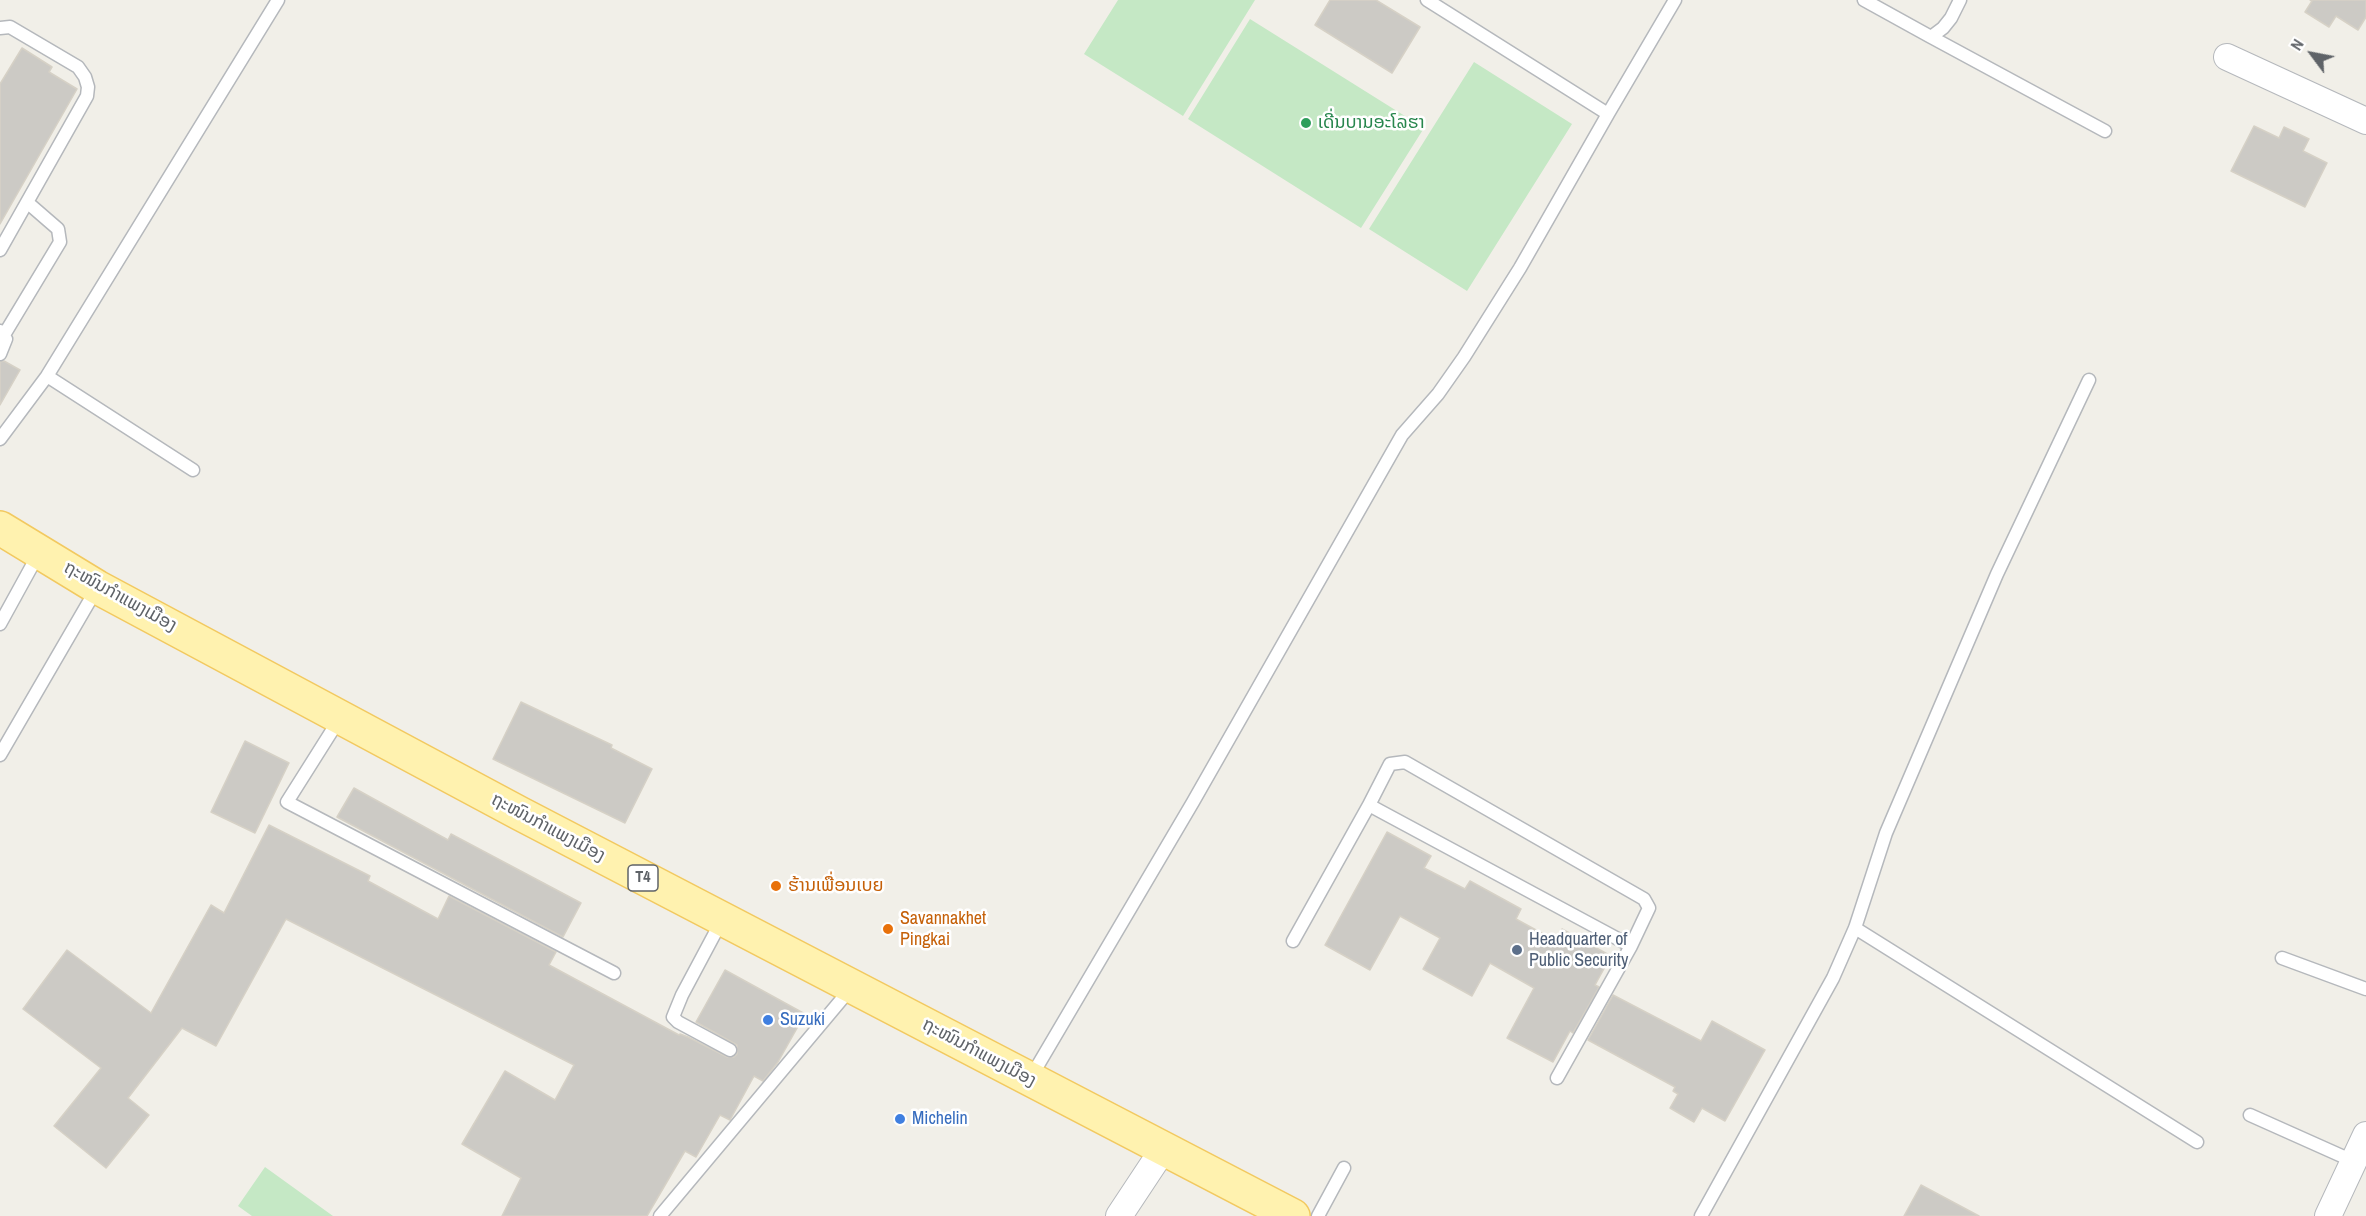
<!DOCTYPE html>
<meta charset="utf-8">
<style>
body{margin:0}
#map{position:relative;width:2366px;height:1216px;overflow:hidden;background:#f1efe8;font-family:"Archivo Narrow",sans-serif}
canvas{display:block}
.north{position:absolute;left:2282px;top:24px;width:60px;height:60px;-webkit-text-stroke:4px #fff;paint-order:stroke;rotate:302deg;font-size:16px;font-weight:700;line-height:24px;text-align:center;color:#5f6368}
.north::after{content:'';display:block;margin:auto;width:21px;height:27px;background:#5f6368;clip-path:polygon(50% 0,100% 100%,50% 72%,0 100%)}
</style>
<div id="map">
<canvas width="2366" height="1216"></canvas>
<div class="north">N</div>
</div>
<script>
const g = document.querySelector('canvas').getContext('2d');
g.lineJoin = 'round';
function fill(path, color) { g.fillStyle = color; g.fill(path, 'evenodd'); }
const poly = rows => new Path2D(rows.map(r => 'M' + r).join(''));
function strokePath(path, color, width, dash) { g.strokeStyle = color; g.lineWidth = width; g.lineCap = dash ? 'butt' : 'round'; g.setLineDash(dash || []); g.stroke(path); }
function label(font, color, halo, rows, align = 'center') {
  g.font = font + ' "Archivo Narrow","Noto Sans Lao",sans-serif'; g.lineWidth = 5; g.setLineDash([]); g.textBaseline = 'middle'; g.strokeStyle = halo; g.fillStyle = color; for (const [text, x, y, turn = 0] of rows) {
    g.save(); g.translate(x, y); g.rotate((+turn || 0) * Math.PI / 180); g.textAlign = isNaN(turn) ? turn : align; if (halo) g.strokeText(text, 0, 0); g.fillText(text, 0, 0); g.restore();
  }
}
const green = poly([
 [1118,0,1255,0,1183,116,1084,54],
 [1250,19,1424,128,1361,228,1188,119],
 [1474,62,1572,124,1467,291,1369,229],
 [265,1167,333,1216,252,1216,238,1206]
]);
const building = poly([
 [1330,0,1376,0,1420,27,1392,73,1315,25,1330,0],
 [2310,0,2366,0,2366,17,2358,30,2336,16,2329,27,2305,12,2312,1,2310,0],
 [22,48,52,67,49,72,77,89,0,224,0,84,22,48],
 [2254,126,2279,138,2284,127,2309,139,2303,151,2327,163,2305,207,2231,171,2254,126],
 [4,361,20,370,0,405,0,362,4,361],
 [521,702,612,745,611,748,652,769,625,823,493,759,521,702],
 [245,741,289,763,255,833,211,812,245,741],
 [354,788,448,840,451,834,581,903,563,937,337,817,354,788],
 [269,825,370,876,368,881,438,919,449,896,556,952,549,965,679,1035,680,1034,688,1037,727,1057,734,1057,737,1054,737,1045,696,1022,725,970,805,1014,778,1062,763,1081,754,1076,730,1120,720,1115,696,1157,685,1151,647,1216,502,1216,521,1178,462,1144,505,1071,555,1100,574,1065,286,919,216,1046,182,1028,128,1098,149,1115,106,1168,54,1126,101,1068,23,1009,67,950,151,1013,211,905,224,913,269,825],
 [1387,832,1431,856,1424,868,1465,889,1470,881,1521,909,1516,919,1556,941,1562,929,1611,956,1595,985,1599,987,1573,1033,1570,1031,1553,1062,1507,1038,1534,988,1490,963,1472,996,1423,969,1440,938,1400,916,1370,970,1325,945,1387,832],
 [1613,995,1701,1041,1712,1021,1765,1050,1725,1121,1702,1108,1694,1122,1670,1108,1678,1094,1673,1091,1675,1087,1588,1040,1613,995],
 [1921,1185,1979,1216,1904,1216,1921,1185]
]);
const lane = poly([
 [1864,0,1931,37,1943,28,1951,18,1960,0],
 [0,28,10,27,78,67,85,77,88,87,87,96,0,250],
 [1931,37,2105,131],
 [1608,114,1675,0],
 [0,331,6,339,0,354],
 [4,335,60,242,58,229,28,203],
 [47,376,193,470],
 [0,439,47,376,278,0],
 [0,624,39,553],
 [340,718,287,802,614,973],
 [0,755,97,588],
 [1369,805,1390,764,1405,762,1644,899,1649,908,1631,946],
 [722,920,682,995,673,1017,678,1022,730,1050],
 [1855,928,2197,1142],
 [1293,941,1369,805,1380,811,1631,946,1557,1078],
 [2282,958,2366,989],
 [1031,1077,1193,802,1402,435,1438,394,1464,357,1520,268,1608,114,1427,0],
 [2250,1115,2353,1161],
 [660,1216,852,987],
 [1318,1216,1344,1168],
 [1701,1216,1833,978,1855,928,1886,833,1997,574,2089,380]
]);
const street = poly([
 [2227,57,2366,121],
 [1119,1216,1164,1148],
 [2328,1216,2366,1135]
]);
const primary = poly([
 [0,528,97,587,519,813,1293,1216]
]);
const markers = [
 [1306,123,6,"#2e9e5b"],
 [776,886,6,"#e8710a"],
 [888,929,6,"#e8710a"],
 [1517,950,6,"#5c6f8a"],
 [768,1020,6,"#3f7fe0"],
 [900,1119,6,"#3f7fe0"]
];
const shields = [
 [643,878,30]
];
const shieldNames = [
 ["T4",643,878]
];
const leisureNames = [
 ["ເດີ່ນບານອະໂລຮາ",1318,123]
];
const streetNames = [
 ["ຖະໜົນກຳແພງເມືອງ",120,597,29],
 ["ຖະໜົນກຳແພງເມືອງ",548,828,28],
 ["ຖະໜົນກຳແພງເມືອງ",979,1053,28]
];
const foodNames = [
 ["ຮ້ານເພື່ອນເບຍ",788,886],
 ["Savannakhet",900,919],
 ["Pingkai",900,940]
];
const serviceNames = [
 ["Headquarter of",1529,940],
 ["Public Security",1529,961]
];
const shopNames = [
 ["Suzuki",780,1020],
 ["Michelin",912,1119]
];
fill(green, '#c5e8c5');
fill(building, '#cccac5');
strokePath(building, '#d6d1c6', 1.5);
strokePath(lane, '#b5b8bc', 15);
strokePath(street, '#b5b8bc', 28);
strokePath(primary, '#f2c960', 36);
strokePath(lane, '#fff', 12);
strokePath(street, '#fff', 26);
strokePath(primary, '#fff2af', 33);
for (const [x, y, r, color] of markers) { const dot = new Path2D(); dot.arc(x, y, r, 0, 2 * Math.PI); g.fillStyle = color; g.fill(dot); strokePath(dot, '#fff', 2); }
for (const [x, y, w] of shields) { const box = new Path2D(); box.roundRect(x - w / 2, y - 13, w, 26, 4.5); g.fillStyle = '#fff'; g.fill(box); strokePath(box, '#5f6368', 1.5); }
label('bold 16px', '#5f6368', null, shieldNames);
label('18px', '#27864d', '#fff', leisureNames, 'left');
label('18px', '#5f6368', '#fff', streetNames);
label('18px', '#c56008', '#fff', foodNames, 'left');
label('18px', '#4e5e75', '#fff', serviceNames, 'left');
label('18px', '#366cbe', '#fff', shopNames, 'left');
</script>
